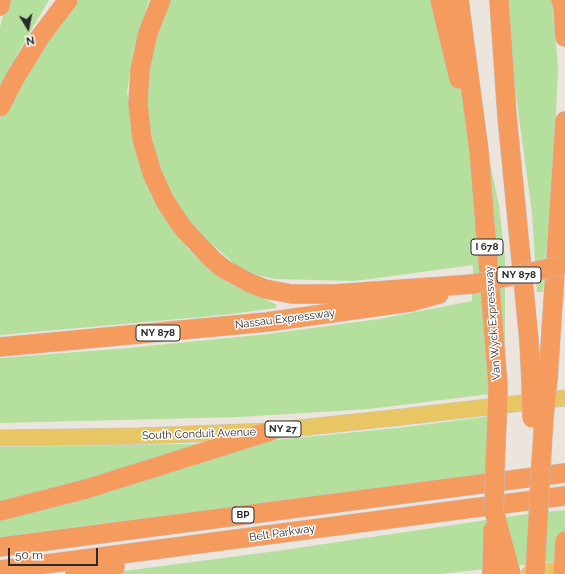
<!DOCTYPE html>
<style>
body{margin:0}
#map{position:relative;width:565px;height:574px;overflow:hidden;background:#ebe5dd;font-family:Raleway,sans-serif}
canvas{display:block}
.north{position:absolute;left:8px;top:8px;width:40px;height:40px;-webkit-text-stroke:3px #fff;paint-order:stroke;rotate:170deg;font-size:11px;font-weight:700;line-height:16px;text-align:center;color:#2a2a2a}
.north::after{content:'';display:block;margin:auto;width:14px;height:18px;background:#2a2a2a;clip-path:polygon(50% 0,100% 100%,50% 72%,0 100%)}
.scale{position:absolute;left:8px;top:548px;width:90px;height:18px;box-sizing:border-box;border:2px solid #2a2a2a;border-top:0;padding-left:5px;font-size:12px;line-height:14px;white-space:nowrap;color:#2a2a2a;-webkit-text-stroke:3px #fff;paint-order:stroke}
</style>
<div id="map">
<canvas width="565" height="574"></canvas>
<div class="north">N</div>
<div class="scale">50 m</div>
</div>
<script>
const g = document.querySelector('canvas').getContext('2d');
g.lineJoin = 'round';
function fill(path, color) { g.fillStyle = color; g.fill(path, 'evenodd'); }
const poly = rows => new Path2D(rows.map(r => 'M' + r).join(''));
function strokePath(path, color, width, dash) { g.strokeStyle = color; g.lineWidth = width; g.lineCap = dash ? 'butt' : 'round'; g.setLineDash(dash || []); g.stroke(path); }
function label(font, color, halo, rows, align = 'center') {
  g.font = font + ' Raleway,sans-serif'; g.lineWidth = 3; g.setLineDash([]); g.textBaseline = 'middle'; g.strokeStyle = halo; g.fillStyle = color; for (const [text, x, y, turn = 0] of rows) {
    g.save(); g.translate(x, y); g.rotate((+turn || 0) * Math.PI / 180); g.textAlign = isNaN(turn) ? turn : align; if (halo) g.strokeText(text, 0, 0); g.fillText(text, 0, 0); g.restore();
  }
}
const green = poly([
 [7,0,49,0,21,47,0,88,0,27],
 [74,0,149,0,133,52,127,92,137,152,154,201,188,249,228,283,273,303,277,305,275,308,224,315,0,335,0,119,9,99],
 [170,0,463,0,483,129,499,206,505,258,505,375,498,393,369,409,240,417,0,423,0,358,128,348,268,334,379,319,472,301,473,265,355,281,275,279,244,272,189,224,159,168,148,119,147,61],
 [508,0,552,0,558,67,555,134,543,292,537,292,532,213,515,89,508,18],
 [498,415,492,473,0,537,0,447,246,443,406,427],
 [565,510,565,560,523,565,439,574,101,574,277,551,527,514]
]);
const major = poly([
 [0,438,139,436,271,431,402,417,565,398],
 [529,574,565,569]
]);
const highway = poly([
 [161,0,148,33,140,69,138,104,142,139,152,173,165,201,182,227,213,260,224,269,250,283,265,289,292,294,335,294,473,284],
 [440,0,459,79],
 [459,0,479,151,498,385],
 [499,0,507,116,529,341,531,380],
 [561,0,563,7,565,37],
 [0,6,1,0],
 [0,107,15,78,40,37,68,0],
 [0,347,267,322,410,302,439,294],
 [548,378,565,121],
 [541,465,544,416],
 [495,466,497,422],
 [0,511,86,489,271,431],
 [494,511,511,574],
 [0,547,565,473],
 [0,570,565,496],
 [75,574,115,567],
 [492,574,493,530]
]);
const highwayBridge = poly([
 [473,284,565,265],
 [531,380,532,418],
 [544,416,548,378],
 [497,422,498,385],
 [494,511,495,466],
 [535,574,541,465],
 [563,574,565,541]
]);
const shields = [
 [487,247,32],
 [519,275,44],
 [158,333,44],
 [283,429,36],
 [243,515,22]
];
const shieldNames = [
 ["I 678",487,247],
 ["NY 878",519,275],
 ["NY 878",158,333],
 ["NY 27",283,429],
 ["BP",243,515]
];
const streetNames = [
 ["Nassau Expressway",285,319,-7],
 ["Van Wyck Expressway",493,323,-94],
 ["South Conduit Avenue",199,434,-2],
 ["Belt Parkway",282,533,-8]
];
fill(green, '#b5df9c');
strokePath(major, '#c3c3c3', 17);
strokePath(highway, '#c3c3c3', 20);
strokePath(major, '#e9c664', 16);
strokePath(highway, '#f59b5e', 19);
strokePath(highwayBridge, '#c3c3c3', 20, []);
strokePath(highwayBridge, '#f59b5e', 19);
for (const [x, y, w] of shields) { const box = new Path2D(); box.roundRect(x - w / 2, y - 8, w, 16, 3); g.fillStyle = '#fff'; g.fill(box); strokePath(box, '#2a2a2a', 1); }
label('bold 10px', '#2a2a2a', null, shieldNames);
label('11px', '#2a2a2a', '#fff', streetNames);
</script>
